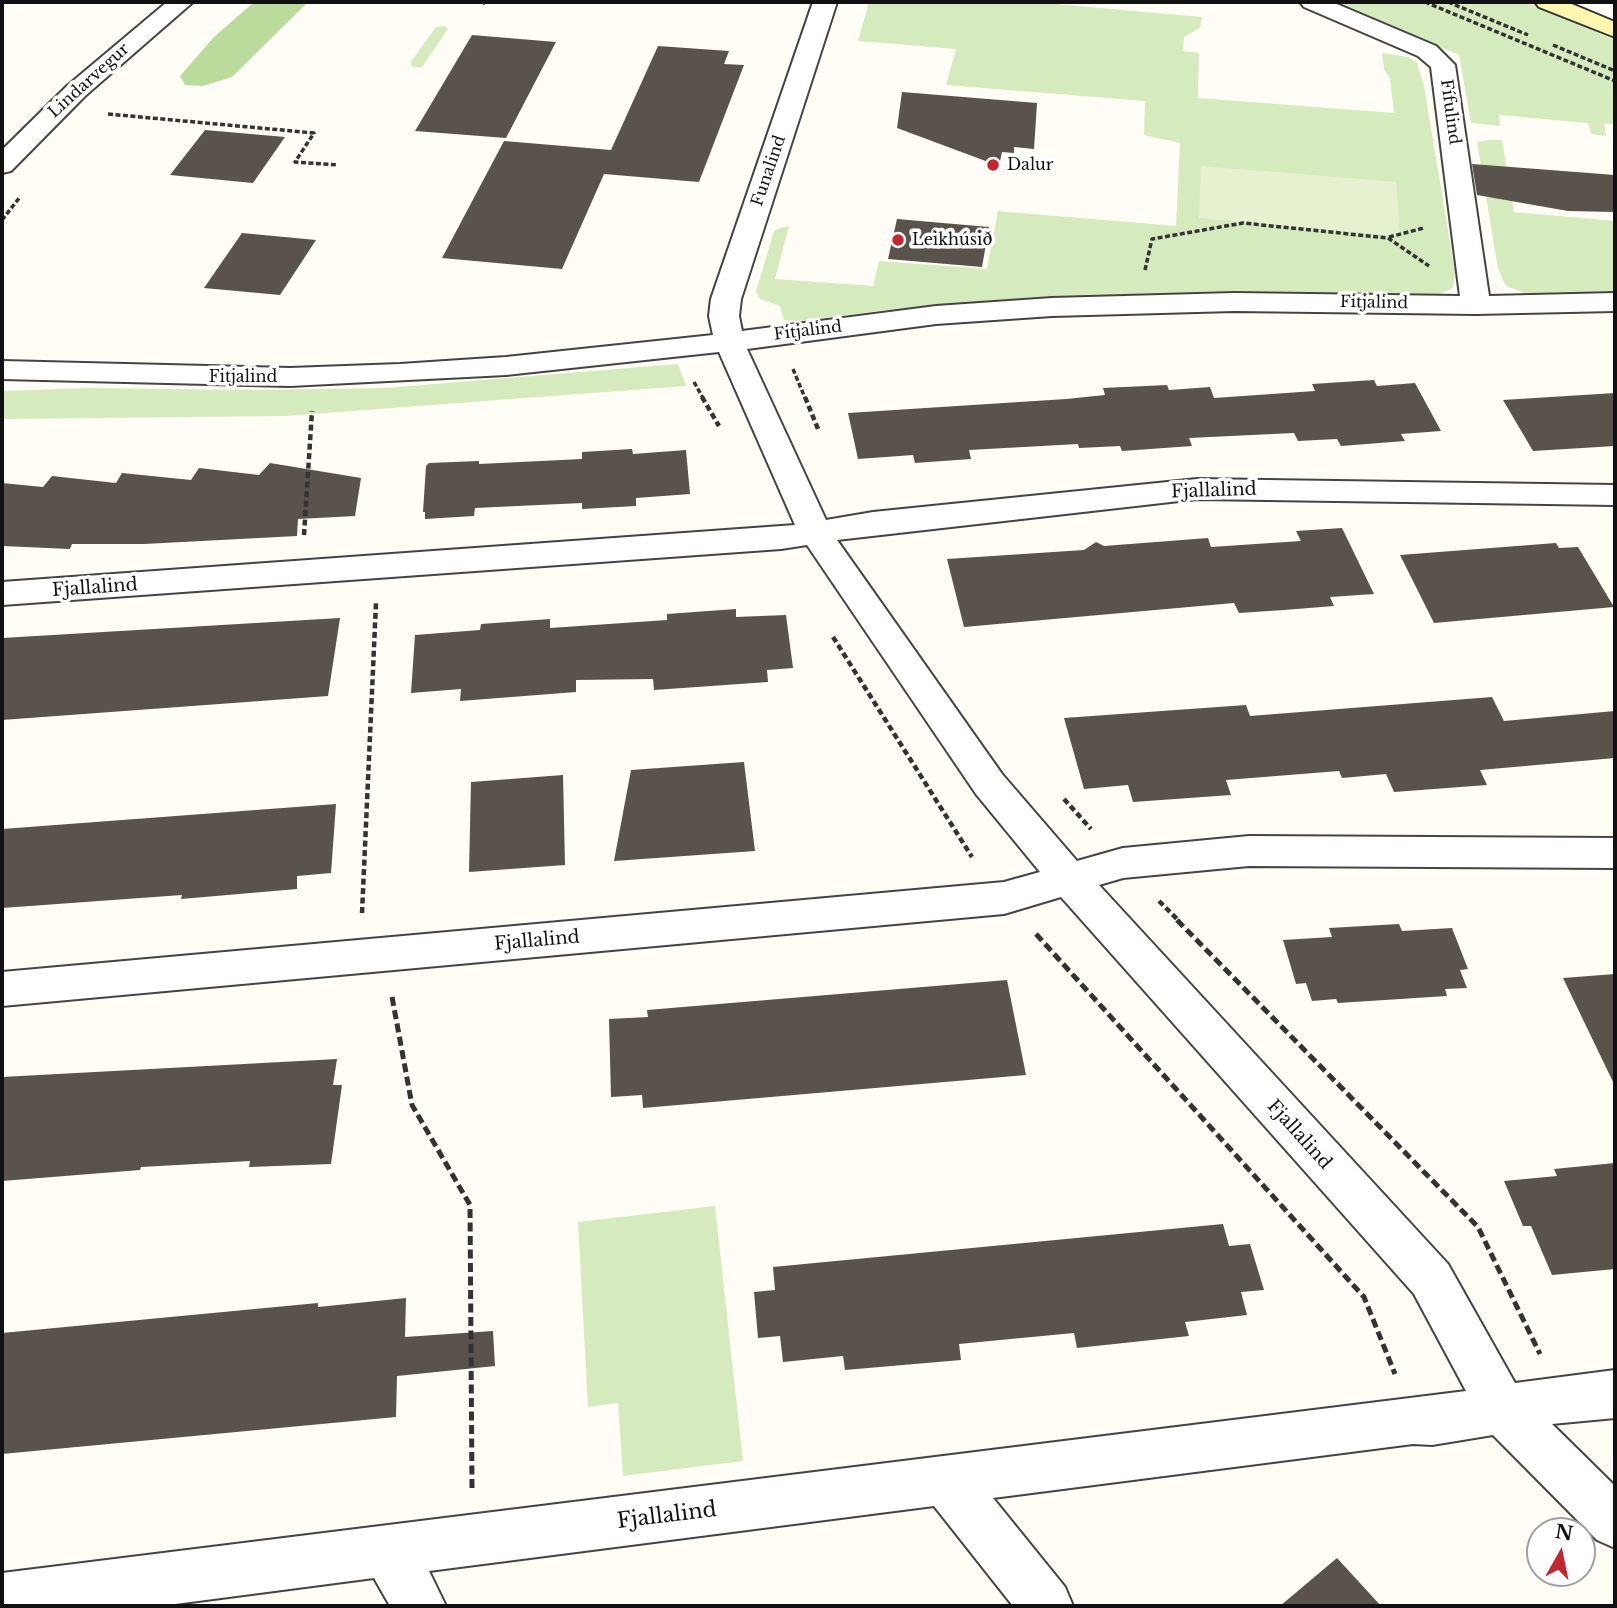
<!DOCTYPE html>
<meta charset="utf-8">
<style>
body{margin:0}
#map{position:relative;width:1617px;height:1608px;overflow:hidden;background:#fffdf5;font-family:"Libre Baskerville",serif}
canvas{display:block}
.frame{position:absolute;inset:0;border:4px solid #111;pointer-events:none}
.north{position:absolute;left:1526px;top:1517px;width:70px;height:70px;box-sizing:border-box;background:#fff;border:2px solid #a0a0a0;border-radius:50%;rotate:9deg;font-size:19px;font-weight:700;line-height:28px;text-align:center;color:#111}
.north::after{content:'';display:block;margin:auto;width:24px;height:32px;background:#c4262e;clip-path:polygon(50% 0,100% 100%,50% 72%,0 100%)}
</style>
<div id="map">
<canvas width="1617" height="1608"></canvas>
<div class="frame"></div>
<div class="north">N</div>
</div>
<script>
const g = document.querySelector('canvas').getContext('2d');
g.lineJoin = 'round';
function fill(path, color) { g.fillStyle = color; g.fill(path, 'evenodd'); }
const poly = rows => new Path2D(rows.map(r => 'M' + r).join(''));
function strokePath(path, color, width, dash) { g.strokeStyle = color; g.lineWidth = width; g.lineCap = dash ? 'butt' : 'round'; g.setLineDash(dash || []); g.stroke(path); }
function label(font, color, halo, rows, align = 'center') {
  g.font = font + ' "Libre Baskerville",serif'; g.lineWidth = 7; g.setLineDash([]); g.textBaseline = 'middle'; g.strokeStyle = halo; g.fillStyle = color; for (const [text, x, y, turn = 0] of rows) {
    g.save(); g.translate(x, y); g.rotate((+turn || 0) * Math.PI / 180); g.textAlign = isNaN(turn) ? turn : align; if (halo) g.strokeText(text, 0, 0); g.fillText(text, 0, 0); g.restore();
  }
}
const green = poly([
 [869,2,1033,2,1202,17,1200,28,1184,37,1183,51,1199,53,1198,98,1394,113,1390,79,1384,69,1382,53,1408,57,1417,63,1424,86,1455,272,1453,288,1438,295,1193,293,1027,298,886,310,798,321,784,320,780,306,760,299,756,291,774,231,780,228,789,226,775,279,873,286,879,261,987,269,998,211,1176,226,1180,143,1144,135,1145,101,946,85,956,49,858,41],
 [1336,2,1524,2,1615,40,1615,124,1604,124,1606,136,1591,134,1588,123,1499,115,1500,126,1471,123,1459,55],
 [445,26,448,29,422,67,413,67,410,63,436,27],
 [1488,140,1502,140,1514,212,1615,221,1615,294,1535,297,1506,286,1498,269,1477,142],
 [678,364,686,386,285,416,2,419,2,391,88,388,257,390,386,388],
 [715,1206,743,1461,623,1476,618,1403,588,1407,578,1222]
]);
const forest = poly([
 [254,2,308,2,232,77,203,86,185,85,180,76,214,37]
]);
const pitch = poly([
 [1201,166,1396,182,1400,236,1199,218]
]);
const building = poly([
 [472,35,556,42,506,138,415,131],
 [658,46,729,51,724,64,744,65,699,182,604,174,562,269,442,258,504,141,611,150],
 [902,92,1037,103,1034,149,1014,147,1014,153,1002,152,999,166,897,128],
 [205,130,285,137,253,183,170,175],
 [1472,164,1615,175,1615,212,1568,211,1477,195],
 [897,219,989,227,982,267,888,259],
 [242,233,316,240,280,295,204,288],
 [1374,380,1377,386,1415,383,1441,431,1401,434,1405,441,1341,446,1337,439,1298,441,1294,433,1189,438,1192,446,1122,451,1120,446,1079,448,1078,444,969,450,971,459,915,463,913,455,858,459,848,413,1066,399,1105,395,1103,388,1167,385,1169,390,1210,387,1214,398,1315,391,1312,384],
 [1615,393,1615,446,1533,451,1503,400],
 [632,449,633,454,686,450,690,494,636,498,636,506,582,509,582,503,475,508,474,516,425,519,425,512,423,512,426,466,429,463,479,461,479,464,582,459,582,452],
 [270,463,361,478,355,516,298,519,297,536,144,544,72,544,70,549,2,546,2,483,43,487,52,476,116,483,122,473,191,480,199,468,259,475],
 [1342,528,1374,594,1330,597,1334,606,1284,610,1239,613,1234,603,964,627,947,559,1084,550,1096,542,1104,546,1208,538,1211,547,1301,541,1296,531],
 [1556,543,1559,548,1578,547,1614,607,1434,623,1400,555],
 [736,609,736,617,786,615,793,668,767,670,768,682,654,690,653,679,576,680,576,692,460,701,461,689,411,693,415,635,480,630,481,624,550,619,550,628,667,620,667,614],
 [340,618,328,696,2,720,2,638],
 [1492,697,1504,721,1615,711,1615,758,1480,770,1487,785,1394,792,1386,774,1342,778,1339,771,1226,780,1231,795,1133,802,1128,785,1084,789,1064,718,1246,705,1250,716],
 [744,762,755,851,614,861,631,770],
 [563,775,565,865,469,872,471,782],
 [336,804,331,873,297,876,297,889,181,899,182,895,2,908,2,829],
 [1399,924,1402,931,1452,928,1468,969,1460,970,1467,988,1445,989,1447,996,1338,1003,1336,999,1312,1001,1306,983,1296,984,1283,940,1332,937,1329,928],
 [1615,974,1615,1086,1563,978],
 [1007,980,1026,1075,643,1108,642,1095,611,1097,609,1019,648,1017,647,1010],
 [337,1059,333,1085,342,1085,331,1164,249,1167,250,1161,141,1167,140,1170,2,1181,2,1077],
 [1615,1163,1615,1269,1552,1275,1531,1226,1523,1226,1504,1181,1557,1176,1554,1169],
 [1223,1224,1229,1246,1250,1244,1264,1290,1241,1292,1247,1315,1185,1322,1189,1336,1077,1348,1074,1333,1021,1338,959,1344,961,1360,845,1370,843,1356,783,1362,780,1336,758,1338,754,1292,775,1290,773,1267],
 [406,1298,405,1337,493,1331,495,1366,397,1376,396,1417,2,1454,2,1333,318,1303,318,1307],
 [1337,1558,1381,1606,1280,1606]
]);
const pathFar2 = poly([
 [483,2,485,4],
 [1425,2,1615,81],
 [1448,2,1528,35],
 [1553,45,1615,71],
 [108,114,314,133,295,162,338,165],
 [2,220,20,197],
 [1389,237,1424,228],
 [1145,270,1152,239,1243,223,1388,238,1429,266],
 [793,369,805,398],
 [694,382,703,398]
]);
const pathFar1 = poly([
 [702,397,719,426],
 [805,397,818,429],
 [304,535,312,411],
 [833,637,972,857],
 [1064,799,1091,829],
 [1159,901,1179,921],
 [362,913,376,603]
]);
const path = poly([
 [1177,920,1478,1227,1540,1354],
 [1036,934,1364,1297,1395,1374],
 [392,997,412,1105,470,1205,472,1488]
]);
const minor = poly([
 [813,2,837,2,741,299,739,316,742,331,936,306,1052,298,1234,293,1460,296,1431,67,1418,56,1304,7,1300,2,1332,2,1436,46,1455,65,1489,296,1615,293,1615,311,1476,314,1234,311,1052,316,936,324,747,349,826,520,873,512,1197,479,1615,485,1615,505,1197,499,837,540,1002,774,1077,861,1123,848,1249,836,1615,838,1615,868,1249,866,1123,878,1099,885,1448,1264,1515,1383,1615,1370,1615,1418,1552,1424,1615,1486,1615,1548,1597,1540,1493,1435,1432,1445,1413,1444,993,1498,1065,1587,1073,1606,1013,1606,934,1506,429,1571,446,1606,390,1606,374,1578,160,1606,2,1606,2,1573,1466,1391,1414,1294,1061,897,1004,914,2,1006,2,972,1004,882,1040,872,976,794,807,545,781,549,2,605,2,582,795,525,719,352,506,375,290,386,2,379,2,361,290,368,400,364,506,357,713,335,709,316,711,299,813,2]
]);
const tertiary = poly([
 [167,2,193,2,85,96,11,171,2,173,2,150,67,86,167,2]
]);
const secondary = poly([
 [1535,2,1567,2,1615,22,1615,37,1539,7,1535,2]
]);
const markers = [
 [993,165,7,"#c4262e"],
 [898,240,7,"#c4262e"]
];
const farStreetnames = [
 ["Lindarvegur",89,81,-42],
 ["Fífulind",1450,112,82],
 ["Funalind",769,171,-71],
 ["Fitjalind",1374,303,1],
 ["Fitjalind",808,331,-7],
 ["Fitjalind",243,377]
];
const farPoinames = [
 ["Dalur",1007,165],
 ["Leikhúsið",912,240]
];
const streetNames = [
 ["Fjallalind",1214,491,-2],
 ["Fjallalind",95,588,-4],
 ["Fjallalind",537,941,-5],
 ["Fjallalind",1299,1135,48]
];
const nearStreetnames = [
 ["Fjallalind",667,1516,-7]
];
fill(green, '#d5ebbd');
fill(forest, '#b9dc9c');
fill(pitch, '#e6f2cf');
fill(building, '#5a524d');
strokePath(minor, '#444', 4);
strokePath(tertiary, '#444', 4);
strokePath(secondary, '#333', 4);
strokePath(pathFar2, '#333', 3.5, [5, 2.5]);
strokePath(pathFar1, '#333', 4.5, [6, 3.5]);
strokePath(path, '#333', 5, [9, 4.5]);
fill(minor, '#fff');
fill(tertiary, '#fff');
fill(secondary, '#fff6b0');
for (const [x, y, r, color] of markers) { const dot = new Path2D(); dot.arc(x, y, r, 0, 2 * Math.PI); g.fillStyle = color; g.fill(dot); strokePath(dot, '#fff', 2.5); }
label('16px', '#111', '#fff', farStreetnames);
label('16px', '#111', '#fff', farPoinames, 'left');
label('18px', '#111', '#fff', streetNames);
label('21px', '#111', '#fff', nearStreetnames);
</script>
